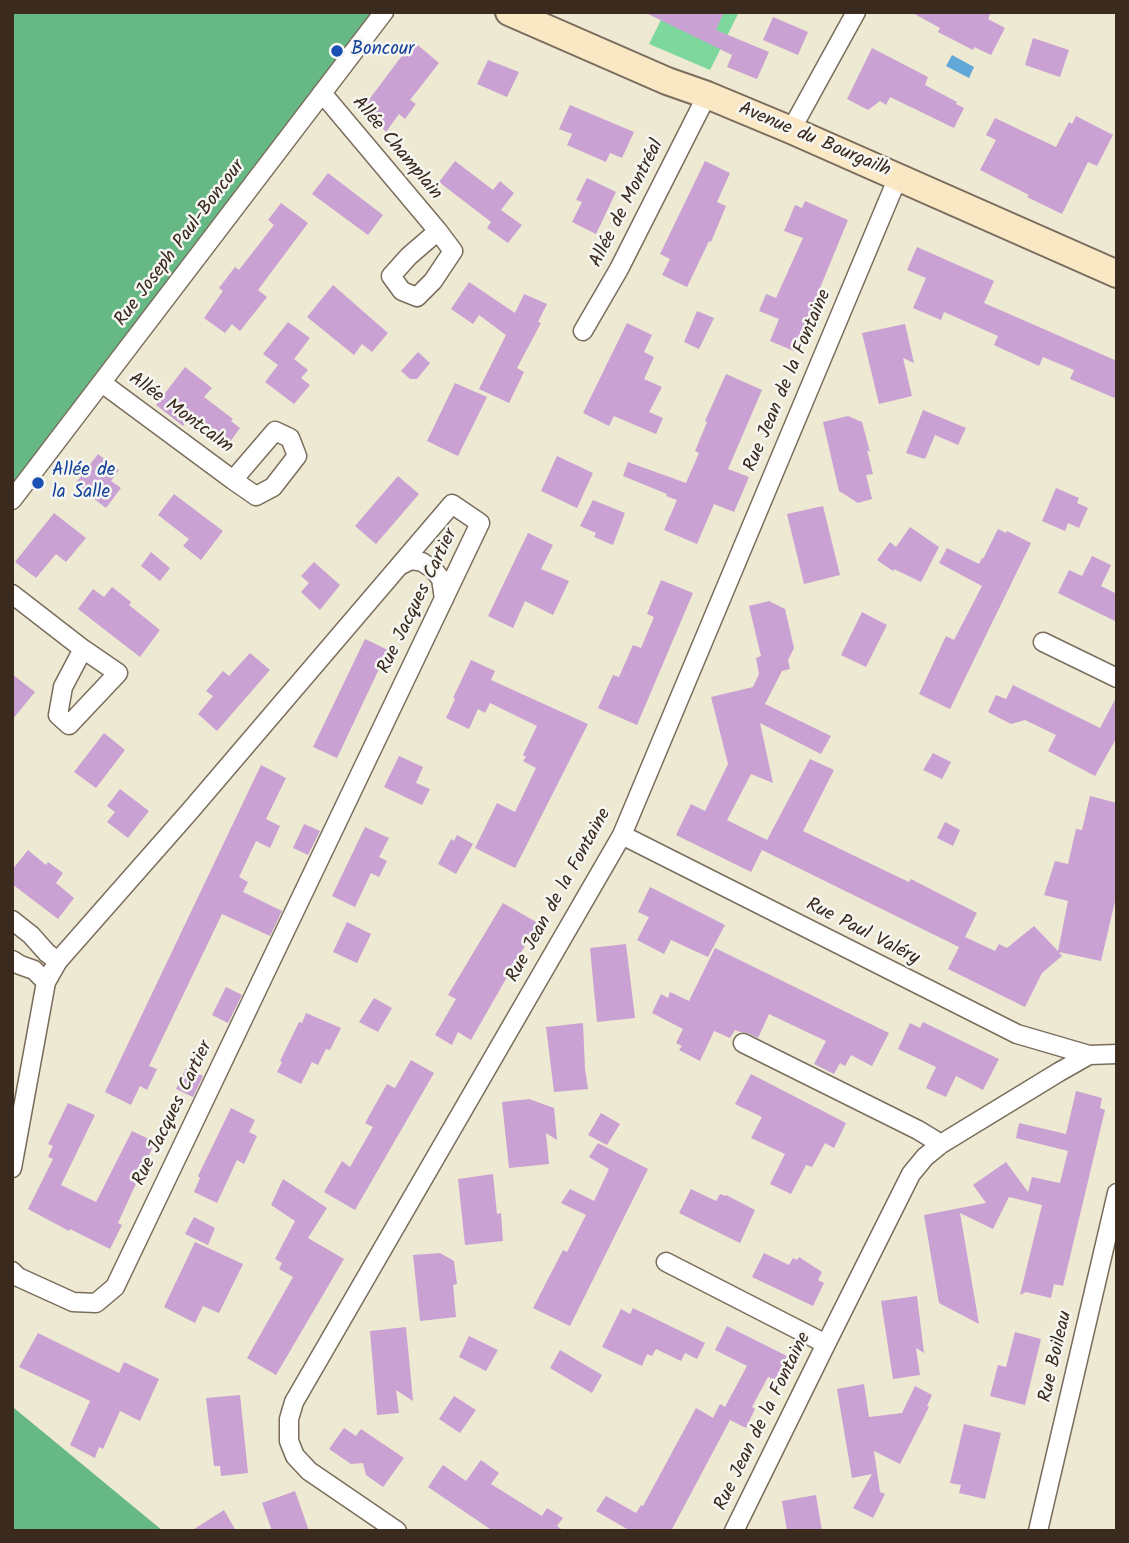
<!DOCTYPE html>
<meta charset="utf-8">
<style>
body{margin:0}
#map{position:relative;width:1129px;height:1543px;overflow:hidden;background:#eee9d2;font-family:Kalam,sans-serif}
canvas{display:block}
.frame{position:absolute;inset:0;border:14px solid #3b2a1e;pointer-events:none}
</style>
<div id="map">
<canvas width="1129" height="1543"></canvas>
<div class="frame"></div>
</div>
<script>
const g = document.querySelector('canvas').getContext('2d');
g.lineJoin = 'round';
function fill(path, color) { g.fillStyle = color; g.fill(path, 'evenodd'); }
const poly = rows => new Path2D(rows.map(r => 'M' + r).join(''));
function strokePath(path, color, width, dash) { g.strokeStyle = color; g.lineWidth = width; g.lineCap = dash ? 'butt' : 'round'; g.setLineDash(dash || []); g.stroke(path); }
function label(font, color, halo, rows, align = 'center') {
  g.font = font + ' Kalam,sans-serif'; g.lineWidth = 5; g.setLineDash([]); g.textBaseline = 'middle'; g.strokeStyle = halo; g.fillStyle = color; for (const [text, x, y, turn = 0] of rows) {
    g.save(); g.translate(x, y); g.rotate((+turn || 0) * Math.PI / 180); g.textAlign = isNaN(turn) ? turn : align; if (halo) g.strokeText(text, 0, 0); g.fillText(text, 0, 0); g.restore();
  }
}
const green = poly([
 [665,12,739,12,710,70,649,44]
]);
const forest = poly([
 [12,12,384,12,12,500],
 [14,1408,163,1531,12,1531,12,1411]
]);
const water = poly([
 [952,55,974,67,969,78,946,66]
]);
const building = poly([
 [644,12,724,12,716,30,769,52,757,79,727,67,732,55],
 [911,12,991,12,988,19,1005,28,991,55,974,47,973,50,938,32,940,28],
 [773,17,808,32,798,55,763,40],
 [1033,38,1069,50,1060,77,1025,65],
 [413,41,439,63,410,100,416,104,405,119,399,114,386,132,366,109,367,106,365,105],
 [872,48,928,77,925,85,957,102,956,104,964,108,954,128,890,97,886,105,880,101,868,110,847,99],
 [488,60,519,72,507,97,477,84],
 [570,105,634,132,622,158,610,153,606,162,567,145,572,134,559,129],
 [1076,116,1113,135,1097,166,1088,162,1062,214,1027,197,1029,195,980,170,996,140,986,135,995,118,1056,147,1069,122,1072,124],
 [455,161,493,190,500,181,514,193,501,210,522,225,508,243,487,228,491,222,439,182],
 [705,161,730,173,717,202,726,206,711,242,709,241,687,287,662,275,670,259,660,254],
 [328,173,383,215,368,235,312,194],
 [587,178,616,192,596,234,572,222,582,202,576,200],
 [805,201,848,220,794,351,770,341,779,319,759,311,766,294,776,298,803,238,784,231,795,205,802,208],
 [281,203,308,223,258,290,267,297,240,331,232,324,225,333,204,318,223,291,219,288,235,267,239,270,274,225,268,220],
 [917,247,994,281,984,303,1117,361,1117,399,1070,379,1074,370,1043,357,1039,366,994,345,998,336,944,312,941,320,913,308,926,278,907,270],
 [469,282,515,313,524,294,547,304,538,322,541,323,517,368,524,372,509,403,479,389,506,335,479,315,473,324,451,309],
 [333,285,388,333,372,352,362,344,354,355,307,317],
 [697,311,714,318,699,349,684,342],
 [288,322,310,338,294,359,308,370,301,378,310,385,294,404,265,382,278,365,263,354],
 [627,323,652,335,644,352,654,357,644,379,662,387,649,412,663,418,656,434,614,416,609,426,583,413],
 [905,324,914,363,903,358,912,396,879,404,862,333],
 [418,352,430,363,417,379,410,379,401,371],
 [185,367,212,388,204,397,233,419,231,421,240,428,227,446,218,439,216,441,188,419,183,426,156,405],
 [726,374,762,390,728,469,749,477,734,512,714,504,697,544,664,530,677,500,666,496,667,494,623,476,628,462,686,483,699,453,695,451,707,422,705,421],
 [455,383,487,397,458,456,427,441],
 [923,410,966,428,958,445,935,435,925,459,906,453],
 [848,416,862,422,870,452,867,450,873,474,866,475,872,499,858,503,839,491,823,422],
 [98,454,119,470,111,481,121,488,106,508,75,484],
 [557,456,593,473,577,508,541,491],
 [398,476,419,494,376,544,355,526],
 [1056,488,1079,498,1077,503,1088,508,1079,528,1068,523,1065,531,1042,521],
 [174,494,223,531,201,560,183,546,189,539,158,515],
 [593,500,625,513,613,545,594,537,596,533,580,526],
 [823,506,840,575,804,584,787,514],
 [54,513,86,538,66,562,56,554,36,578,15,562],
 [910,527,939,547,921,582,894,569,893,571,877,560,890,542,896,547],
 [998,529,1006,533,1007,531,1031,543,950,709,919,694,946,636,954,640,982,586,939,563,947,548,979,564,982,558,983,559],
 [528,533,553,545,541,569,569,581,553,615,525,601,513,628,488,616],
 [151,552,170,568,160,581,141,566],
 [1092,556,1111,565,1101,586,1117,594,1117,622,1058,593,1069,570,1082,576],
 [314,562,340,585,320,610,301,592,309,583,301,576],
 [661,580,693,593,637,725,598,708,613,675,619,677,633,645,641,648,654,617,647,614],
 [112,587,131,602,129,605,160,630,140,657,78,609,93,589,104,597],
 [769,601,785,609,794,648,788,660,790,669,782,671,765,704,831,736,821,754,760,723,773,783,751,774,727,820,767,840,810,759,834,770,803,831,892,874,909,882,911,879,977,913,965,937,995,951,999,944,1007,948,1034,926,1058,951,1068,901,1044,895,1055,861,1068,864,1076,829,1082,830,1090,796,1117,803,1117,893,1101,961,1059,952,1062,956,1042,973,1025,1007,948,969,959,947,762,850,751,872,676,835,691,804,705,811,728,764,711,697,753,687,759,674,756,658,761,656,749,606],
 [862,612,887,625,866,667,841,655],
 [365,639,388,650,337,758,313,747],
 [250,653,270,670,217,731,198,714,213,696,206,691,223,671,229,676],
 [471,660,495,671,491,680,588,724,515,868,475,848,497,803,515,812,536,768,523,761,526,757,523,755,537,726,490,703,485,713,478,709,469,729,446,718,455,699,453,698],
 [12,674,35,692,12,720],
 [1013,685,1100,728,1117,696,1117,737,1095,776,1048,751,1056,735,1025,720,1011,724,988,712,996,695,1006,699],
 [104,733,125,750,96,788,74,772],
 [933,753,951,762,942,779,923,770],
 [399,756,423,767,416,783,430,789,422,805,384,787],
 [261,765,286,778,266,819,280,826,270,848,256,841,239,877,248,882,243,892,282,911,270,936,222,914,149,1066,157,1069,147,1090,140,1086,131,1105,105,1092],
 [120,789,149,811,128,838,107,822,115,812,107,806],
 [945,822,960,830,953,846,937,838],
 [304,824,320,831,308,855,293,848],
 [365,827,389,838,379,857,387,861,379,877,371,873,355,907,332,896],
 [457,835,473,844,456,874,438,864,451,839,454,841],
 [28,850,46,865,48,862,63,873,56,883,74,898,58,919,12,884,12,870],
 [650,887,725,925,708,957,671,940,664,954,637,940,649,917,638,912],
 [503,903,538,923,471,1040,458,1032,452,1045,435,1035,456,999,448,995],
 [347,922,371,934,357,963,333,952],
 [626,944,635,1018,597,1022,590,948],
 [715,948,889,1033,872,1066,851,1055,845,1066,840,1063,834,1074,814,1064,826,1041,769,1014,758,1038,748,1033,740,1032,735,1030,730,1038,714,1031,700,1061,679,1050,682,1046,676,1043,683,1029,652,1013,661,994,668,998,670,992,689,1001],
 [226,987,242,995,228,1023,212,1015],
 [374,998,392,1008,378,1032,359,1022],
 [306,1013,341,1028,330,1050,326,1049,318,1065,312,1062,301,1084,277,1072,282,1062,280,1061,299,1022,302,1023],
 [923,1022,999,1059,983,1090,956,1076,946,1097,926,1088,936,1067,898,1049,910,1023,920,1028],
 [583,1023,585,1069,588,1089,554,1092,546,1027],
 [411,1060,434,1073,355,1210,324,1192,342,1161,350,1167,373,1127,365,1123,387,1084,395,1088],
 [186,1068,203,1076,193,1097,176,1089],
 [751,1074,846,1123,834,1148,825,1143,812,1167,806,1165,791,1194,770,1184,785,1154,751,1138,762,1117,735,1104],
 [1076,1091,1102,1098,1100,1108,1105,1110,1063,1286,1054,1284,1051,1298,1026,1292,1020,1295,1042,1205,1009,1197,993,1229,960,1213,979,1324,939,1303,924,1215,986,1203,973,1185,1006,1162,1028,1192,1032,1177,1060,1183,1068,1151,1016,1138,1019,1123,1066,1134],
 [529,1099,554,1108,557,1140,546,1133,549,1164,509,1168,502,1102],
 [68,1103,95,1115,61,1185,96,1202,132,1131,155,1142,118,1223,122,1225,110,1249,70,1229,69,1231,28,1209,53,1159,48,1157,53,1146,48,1144],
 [231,1108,255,1120,249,1132,257,1136,244,1164,237,1160,217,1203,194,1192,200,1178,198,1176],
 [601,1113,620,1124,607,1145,588,1135],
 [598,1143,648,1169,570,1326,533,1308,563,1250,567,1252,586,1215,561,1203,570,1189,594,1201,609,1169,589,1157],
 [493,1174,497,1214,501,1213,503,1241,465,1245,458,1179],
 [283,1179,327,1208,308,1238,344,1259,276,1375,247,1358,293,1277,279,1269,282,1263,275,1259,295,1221,271,1205],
 [691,1189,716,1201,720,1194,725,1196,726,1195,755,1210,740,1243,679,1213],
 [194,1217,215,1228,208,1245,185,1234],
 [195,1242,243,1264,219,1313,203,1306,195,1323,164,1307],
 [440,1253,454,1261,457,1284,453,1285,456,1317,420,1321,413,1255],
 [764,1253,789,1265,793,1258,797,1260,799,1257,822,1272,818,1280,824,1283,813,1306,752,1277],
 [917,1296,924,1353,916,1348,920,1375,893,1379,881,1301],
 [633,1308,705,1343,697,1359,685,1353,681,1361,656,1349,652,1356,647,1354,642,1366,602,1347,621,1309,630,1314],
 [727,1326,787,1356,775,1380,768,1377,752,1407,755,1409,746,1428,730,1420,671,1531,626,1531,627,1529,596,1511,606,1496,636,1513,641,1505,643,1506,696,1408,713,1418,720,1404,725,1407,747,1366,715,1350],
 [406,1327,413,1401,396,1390,399,1413,377,1415,370,1331],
 [1015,1332,1041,1339,1025,1405,990,1396,998,1365,1006,1367],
 [38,1333,119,1373,124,1362,159,1379,140,1421,120,1411,103,1449,99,1447,95,1458,70,1445,90,1401,19,1367],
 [469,1336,498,1350,486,1371,459,1357],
 [560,1350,602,1375,592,1393,550,1368],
 [864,1384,869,1417,902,1413,915,1386,932,1395,927,1406,929,1407,900,1464,874,1451,880,1492,885,1494,873,1518,853,1508,872,1474,852,1478,837,1389],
 [240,1395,248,1473,221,1476,220,1466,214,1466,206,1398],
 [454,1396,476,1410,460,1433,439,1419],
 [964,1424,1001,1433,985,1499,959,1493,961,1485,950,1483],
 [344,1428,356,1436,361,1429,404,1458,383,1487,366,1475,363,1463,351,1464,329,1449],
 [481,1460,499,1473,491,1484,542,1516,547,1508,563,1518,557,1526,564,1531,493,1531,428,1487,443,1465,466,1481],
 [295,1491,309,1531,272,1531,262,1503],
 [816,1495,822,1531,787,1531,782,1501],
 [224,1510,236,1531,191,1531]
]);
const minor = poly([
 [322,93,438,231,453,251,433,281,417,297,402,291,391,276,409,256,438,231],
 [791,130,856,12],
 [583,331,619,269,707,95],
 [102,383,233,480,256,496,273,487,297,456,290,438,275,431,233,480],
 [12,500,384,12],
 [399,566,411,560,422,562,433,569,441,579,444,599],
 [12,594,83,649,118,673,69,725,58,715,63,687,83,649],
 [1043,642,1117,678],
 [622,835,1017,1034,1089,1055],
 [12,920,31,935,47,953,58,961],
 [12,960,20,965,34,970,46,982],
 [743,1043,918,1130,941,1144],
 [12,1168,46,982,58,961,190,811,452,504,480,523,115,1287,96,1303,73,1302,18,1277,12,1271],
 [666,1262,826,1344],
 [397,1531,309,1471,295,1456,289,1441,289,1419,294,1402,622,835,898,177],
 [734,1531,826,1344,911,1174,925,1157,941,1144,1059,1072,1089,1055,1117,1054],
 [1038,1531,1117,1193]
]);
const secondary = poly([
 [509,12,667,81,707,95,791,130,1117,274]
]);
const markers = [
 [337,51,7,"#1a4fb4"],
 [38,483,7,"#1a4fb4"]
];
const transitNames = [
 ["Boncour",351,51],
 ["Allée de",52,472],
 ["la Salle",52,494]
];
const streetNames = [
 ["Avenue du Bourgailh",814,141,23],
 ["Allée Champlain",396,149,50],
 ["Allée de Montréal",628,204,-63],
 ["Rue Joseph Paul-Boncour",181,244,-53],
 ["Rue Jean de la Fontaine",789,381,-67],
 ["Allée Montcalm",180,414,36],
 ["Rue Jacques Cartier",419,602,-64],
 ["Rue Jean de la Fontaine",560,896,-61],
 ["Rue Paul Valéry",862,933,27],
 ["Rue Jacques Cartier",174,1114,-64],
 ["Rue Boileau",1057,1357,-77],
 ["Rue Jean de la Fontaine",764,1422,-64]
];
fill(green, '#7ed89e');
fill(forest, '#66b885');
fill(water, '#61a7d7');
fill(building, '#caa1d3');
strokePath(minor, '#7a6d5d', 21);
strokePath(secondary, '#7a6d5d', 30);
strokePath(minor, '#fff', 18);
strokePath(secondary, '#fae7c3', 26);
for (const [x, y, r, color] of markers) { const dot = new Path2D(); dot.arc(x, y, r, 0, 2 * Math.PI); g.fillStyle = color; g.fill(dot); strokePath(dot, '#f6f6f2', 2.5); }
label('19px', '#164399', '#f6f6f2', transitNames, 'left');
label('19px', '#3b2a1e', '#f6f6f2', streetNames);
</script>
